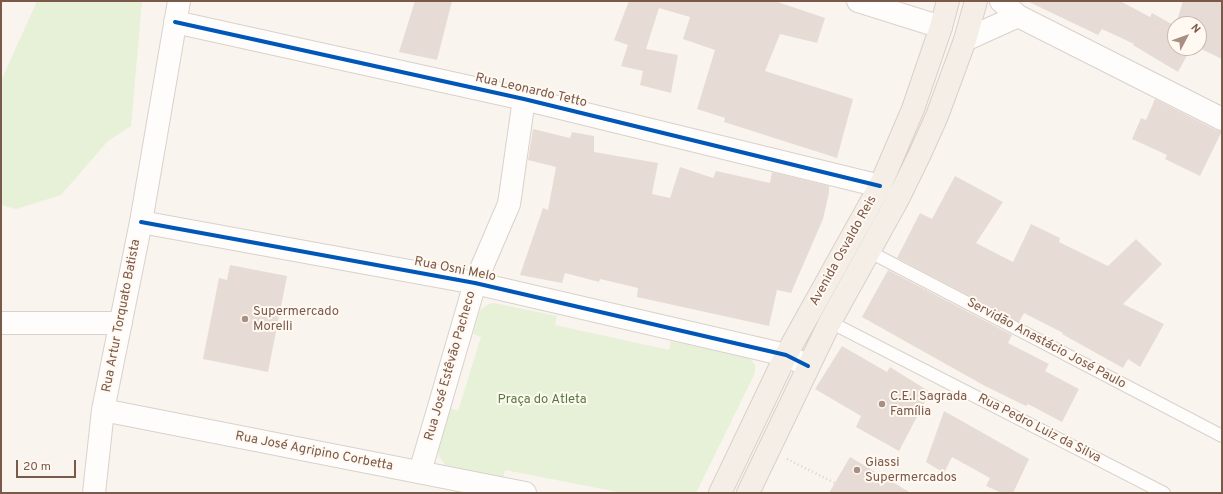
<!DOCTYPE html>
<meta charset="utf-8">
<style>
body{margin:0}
#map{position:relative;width:1223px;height:494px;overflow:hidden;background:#f9f4ee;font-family:Overpass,sans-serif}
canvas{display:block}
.frame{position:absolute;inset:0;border:2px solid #7b594a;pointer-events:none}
.north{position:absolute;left:1167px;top:16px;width:40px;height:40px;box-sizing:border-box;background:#fff9f1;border:1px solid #cab9ae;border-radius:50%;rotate:49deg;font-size:11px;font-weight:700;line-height:16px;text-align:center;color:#7b594a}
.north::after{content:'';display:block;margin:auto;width:14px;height:18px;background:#a78f83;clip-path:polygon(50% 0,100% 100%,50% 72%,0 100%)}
.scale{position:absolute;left:16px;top:460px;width:60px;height:18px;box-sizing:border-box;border:2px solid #7b594a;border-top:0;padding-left:5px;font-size:12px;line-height:14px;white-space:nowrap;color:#7b594a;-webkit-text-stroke:3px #fff9f1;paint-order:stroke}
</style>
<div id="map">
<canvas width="1223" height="494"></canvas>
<div class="frame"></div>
<div class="north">N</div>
<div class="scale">20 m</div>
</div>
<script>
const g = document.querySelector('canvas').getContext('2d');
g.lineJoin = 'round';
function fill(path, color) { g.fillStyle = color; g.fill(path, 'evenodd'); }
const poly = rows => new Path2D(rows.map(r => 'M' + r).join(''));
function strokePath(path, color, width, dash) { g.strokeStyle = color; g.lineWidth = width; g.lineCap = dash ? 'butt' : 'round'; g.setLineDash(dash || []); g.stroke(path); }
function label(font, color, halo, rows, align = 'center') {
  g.font = font + ' Overpass,sans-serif'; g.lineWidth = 4; g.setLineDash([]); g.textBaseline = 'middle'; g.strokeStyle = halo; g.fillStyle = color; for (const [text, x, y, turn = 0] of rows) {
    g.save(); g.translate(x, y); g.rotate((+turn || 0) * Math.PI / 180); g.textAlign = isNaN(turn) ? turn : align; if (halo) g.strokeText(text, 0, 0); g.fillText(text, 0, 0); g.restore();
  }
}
const green = poly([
 [37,1,142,1,131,126,108,141,61,195,16,209,1,205,1,81],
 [494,303,557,316,555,325,669,350,671,341,748,358,752,361,755,365,755,373,696,493,623,493,505,470,503,479,449,468,445,465,439,456,438,448,450,408,458,411,481,337,473,334,480,310,489,304]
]);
const building = poly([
 [415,1,452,1,437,60,399,52],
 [629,1,775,1,825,18,817,43,780,34,765,71,853,99,837,158,724,122,725,118,697,109,715,50,683,39,690,17,659,8,646,49,678,55,671,93,640,85,643,71,621,66,628,45,614,40],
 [1027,1,1120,1,1150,17,1152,13,1175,26,1175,48,1191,48,1178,72,1133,45,1134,44,1102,29,1098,35],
 [1183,1,1222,1,1222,59,1199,48,1199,24,1176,24],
 [1155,99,1216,130,1222,131,1200,176,1165,159,1167,155,1132,139,1141,118,1146,120],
 [533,129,570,138,572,132,594,136,594,152,658,163,652,194,670,198,680,167,713,178,716,171,770,183,772,172,829,186,829,193,823,219,791,293,777,290,769,326,637,297,638,288,600,279,599,282,565,273,562,283,520,275,543,208,548,210,556,167,528,160],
 [955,176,1003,202,976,243,1013,262,1031,224,1060,238,1059,242,1108,266,1136,239,1162,264,1123,304,1164,324,1140,367,1128,359,1123,368,1062,334,1063,333,1024,313,1019,322,897,258,920,213,932,219],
 [230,265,287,276,268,372,203,359,219,278,227,280],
 [888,270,1012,335,1008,343,1049,364,1045,371,1079,389,1062,422,1028,404,1026,406,985,386,862,317],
 [842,346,887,372,890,367,930,392,899,451,856,427,861,416,815,389],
 [944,411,1029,459,1013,493,1002,493,986,486,990,478,952,457,944,473,926,462],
 [850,457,911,493,829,493]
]);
const path = poly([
 [787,459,835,483]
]);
const service = poly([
 [870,252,1222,436],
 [830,322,1164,493]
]);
const minor = poly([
 [858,1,941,27],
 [1001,1,1018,16,1222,119],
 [175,22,524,99,880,186],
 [965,40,1018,16],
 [141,222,475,283,786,355,808,366],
 [1,323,121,323],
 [103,410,525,493],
 [420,472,475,283,509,204,524,99],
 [94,493,103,410,141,222,179,1]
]);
const primary = poly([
 [720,493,786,355,880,186,913,109,941,27,948,1],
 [748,493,830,322,898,199,919,156,937,116,965,40,976,1]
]);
const cycleway = poly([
 [175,22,524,99,880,186],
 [141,222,475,283,786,355,808,366]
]);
const markers = [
 [245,319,4,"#a78f83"],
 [882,404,4,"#a78f83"],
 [857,470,4,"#a78f83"]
];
const streetNames = [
 ["Rua Leonardo Tetto",531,91,13],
 ["Avenida Osvaldo Reis",844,251,-61],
 ["Rua Osni Melo",455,270,11],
 ["Rua Artur Torquato Batista",122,316,-79],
 ["Servidão Anastácio José Paulo",1046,344,28],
 ["Rua José Estêvão Pacheco",451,366,-74],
 ["Rua Pedro Luiz da Silva",1039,429,27],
 ["Rua José Agripino Corbetta",314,452,11]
];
const poiNames = [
 ["Supermercado",253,312],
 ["Morelli",253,327],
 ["C.E.I Sagrada",890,397],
 ["Família",890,412],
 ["Giassi",865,463],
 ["Supermercados",865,478]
];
const parkNames = [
 ["Praça do Atleta",542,400]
];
fill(green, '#e7f1d8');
fill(building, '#e6dcd5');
strokePath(service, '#d9d1cc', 14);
strokePath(minor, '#d9d1cc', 24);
strokePath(primary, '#dad0ca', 24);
strokePath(path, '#dcd3ce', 2.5, [1, 3]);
strokePath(service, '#fefdfc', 12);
strokePath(minor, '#fefdfc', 22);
strokePath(primary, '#f4eee6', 22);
strokePath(cycleway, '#0057b8', 4);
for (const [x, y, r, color] of markers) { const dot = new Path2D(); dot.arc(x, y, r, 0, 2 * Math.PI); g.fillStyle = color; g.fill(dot); strokePath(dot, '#fff9f1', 1.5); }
label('13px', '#7b594a', '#fff9f1', streetNames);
label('13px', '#7b594a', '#fff9f1', poiNames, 'left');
label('13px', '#537b3e', '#fff9f1', parkNames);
</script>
